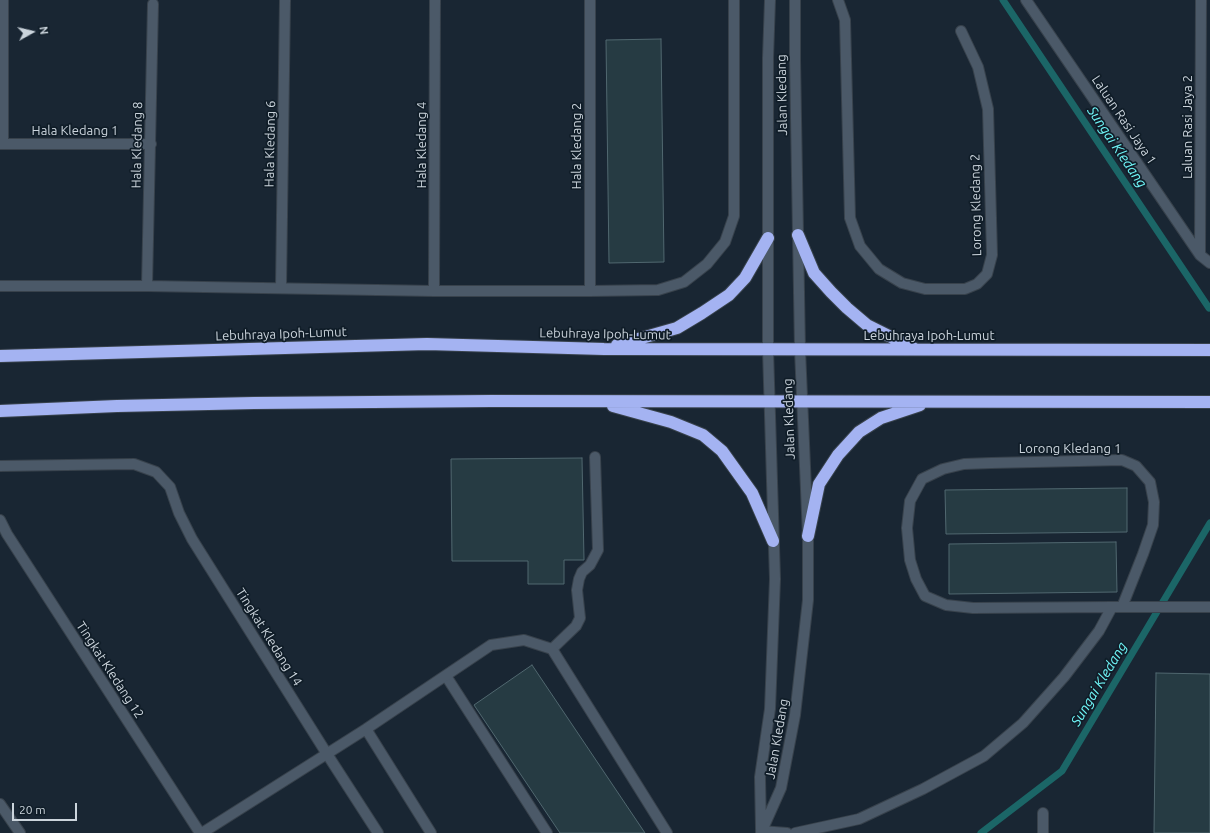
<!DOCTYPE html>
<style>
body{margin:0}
#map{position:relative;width:1210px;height:833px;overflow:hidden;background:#192633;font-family:Ubuntu,sans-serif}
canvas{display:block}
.north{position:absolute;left:12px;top:12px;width:40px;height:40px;-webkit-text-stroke:3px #101d28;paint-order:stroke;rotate:82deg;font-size:11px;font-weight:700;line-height:16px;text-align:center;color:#cbd4dc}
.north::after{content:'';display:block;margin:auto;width:14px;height:18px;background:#cbd4dc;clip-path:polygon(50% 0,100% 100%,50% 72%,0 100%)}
.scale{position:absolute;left:12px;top:803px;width:65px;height:18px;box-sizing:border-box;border:2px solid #cbd4dc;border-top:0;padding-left:5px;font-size:12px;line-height:14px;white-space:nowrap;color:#cbd4dc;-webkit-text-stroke:3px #101d28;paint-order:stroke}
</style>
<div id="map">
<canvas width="1210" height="833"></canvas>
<div class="north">N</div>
<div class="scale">20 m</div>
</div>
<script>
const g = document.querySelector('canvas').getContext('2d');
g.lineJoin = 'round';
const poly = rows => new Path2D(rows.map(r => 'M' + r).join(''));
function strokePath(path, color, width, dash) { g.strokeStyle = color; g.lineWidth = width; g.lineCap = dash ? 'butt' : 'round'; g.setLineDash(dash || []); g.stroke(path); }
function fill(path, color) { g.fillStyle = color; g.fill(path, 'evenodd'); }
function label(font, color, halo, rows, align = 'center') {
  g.font = font + ' Ubuntu,sans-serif'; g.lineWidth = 3.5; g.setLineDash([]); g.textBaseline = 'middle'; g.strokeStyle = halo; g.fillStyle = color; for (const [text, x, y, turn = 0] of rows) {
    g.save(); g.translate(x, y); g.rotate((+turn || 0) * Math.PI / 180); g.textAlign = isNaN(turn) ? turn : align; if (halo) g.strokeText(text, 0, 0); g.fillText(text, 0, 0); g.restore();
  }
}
const stream = poly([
 [1003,0,1209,308],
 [981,833,1062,771,1210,523]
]);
const building = poly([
 [661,39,664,262,609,263,606,40,661,39],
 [582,458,584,560,564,560,564,584,528,584,528,561,452,561,451,459,582,458],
 [1127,488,1127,532,946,534,945,490,1127,488],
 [1116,542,1117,592,949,594,949,544,1116,542],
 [532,665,645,833,560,833,474,705,532,665],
 [1156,673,1210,674,1210,833,1154,833,1156,673]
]);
const lane = poly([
 [552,649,576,626,580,618,577,590,579,579,582,572,590,565,598,550,595,457],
 [446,676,547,833]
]);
const street = poly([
 [3,0,3,144],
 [795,0,795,60,800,350],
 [838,0,845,20,850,218,860,246,879,269,902,283,925,289,965,289,977,284,987,274,992,255,988,109,978,67,961,31],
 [1026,0,1200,255,1210,263],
 [0,144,151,144],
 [1200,255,1201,0],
 [0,286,147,286,434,291,590,291,658,290,684,282,707,264,725,242,734,216,734,0],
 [147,286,153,4],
 [281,288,285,0],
 [434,291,435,0],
 [590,291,590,0],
 [768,350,768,58,770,0],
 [0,466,134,464,156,472,170,487,179,513,192,539,327,754,378,833],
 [0,520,7,534,200,833],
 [1122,607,1143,554,1153,525,1154,502,1150,482,1136,466,1122,460,991,463,964,464,943,469,922,479,910,501,907,528,910,560,916,579,925,596,946,605,973,608,1112,607,1210,607],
 [366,729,431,833],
 [0,804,20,833],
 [1043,813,1043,833],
 [761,831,787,833],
 [202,833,366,729,491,645,524,640,552,649,667,833],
 [795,833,859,819,923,789,984,756,1023,723,1064,677,1099,631,1112,607]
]);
const secondary = poly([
 [761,829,760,777,770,709,775,579,768,350],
 [761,833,781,788,795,715,808,600,808,536,800,350]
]);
const highway = poly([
 [798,235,814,273,831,292,847,308,867,325,915,349],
 [617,345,677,328,702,313,729,295,745,278,768,238],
 [0,356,427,344,604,349,1210,350],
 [613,406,671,422,703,435,722,451,752,493,773,541],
 [0,411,117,406,254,403,491,401,1210,402],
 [808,536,819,484,838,455,859,432,881,418,920,405]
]);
const streetNames = [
 ["Jalan Kledang",782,95,-91],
 ["Laluan Rasi Jaya 1",1124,120,56],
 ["Laluan Rasi Jaya 2",1188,127,-90],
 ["Hala Kledang 1",75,131],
 ["Hala Kledang 6",270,144,-89],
 ["Hala Kledang 8",137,145,-89],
 ["Hala Kledang 4",422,145,-90],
 ["Hala Kledang 2",577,146,-90],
 ["Lorong Kledang 2",976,205,-91],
 ["Lebuhraya Ipoh-Lumut",281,334,-2],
 ["Lebuhraya Ipoh-Lumut",605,334,1],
 ["Lebuhraya Ipoh-Lumut",929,336],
 ["Jalan Kledang",789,419,-92],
 ["Lorong Kledang 1",1070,449],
 ["Tingkat Kledang 14",269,637,58],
 ["Tingkat Kledang 12",110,670,57],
 ["Jalan Kledang",777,739,-80]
];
const waterNames = [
 ["Sungai Kledang",1117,147,56],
 ["Sungai Kledang",1099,684,-59]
];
strokePath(stream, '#1b6667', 7);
fill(building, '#263b43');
strokePath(building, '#516870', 1);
strokePath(lane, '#38424c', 12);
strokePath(street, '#38424c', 12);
strokePath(secondary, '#38424c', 12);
strokePath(highway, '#38424c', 14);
strokePath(lane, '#4b5968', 10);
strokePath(street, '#4b5968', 10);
strokePath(secondary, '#4b5968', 10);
strokePath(highway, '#a4b3f2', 12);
label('13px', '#cbd4dc', '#101d28', streetNames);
label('italic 14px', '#70f7f9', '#101d28', waterNames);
</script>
